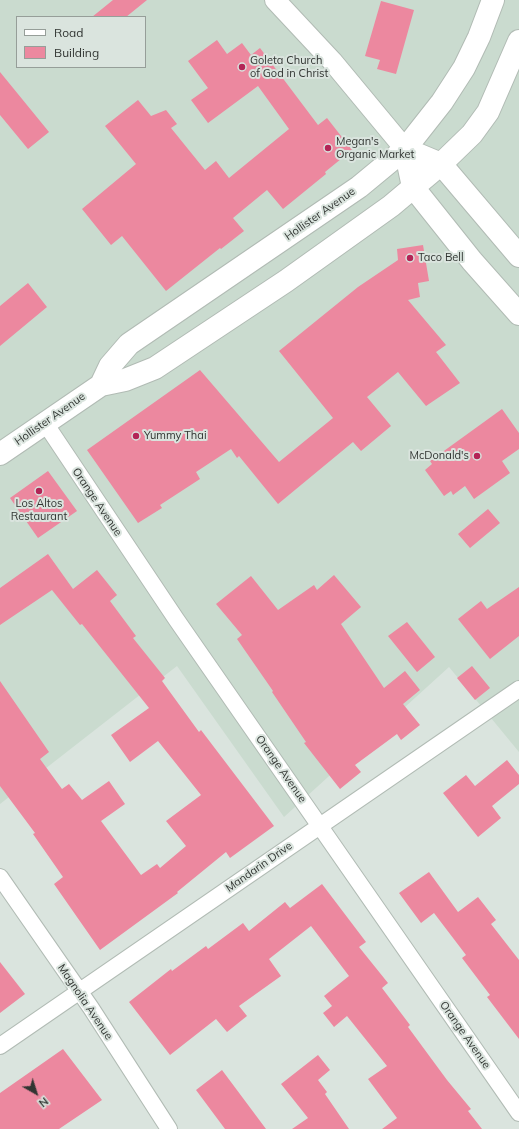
<!DOCTYPE html>
<style>
body{margin:0}
#map{position:relative;width:519px;height:1129px;overflow:hidden;background:#dae4de;font-family:Mulish,sans-serif}
canvas{display:block}
.legend{position:absolute;left:16px;top:16px;width:130px;height:52px;box-sizing:border-box;background:#dae4de;border:1px solid #969e99;margin:0;padding:5px 7px;list-style:none;font-size:12px;color:#313532}
.legend li{display:flex;align-items:center;gap:8px;height:20px}
.legend b{width:20px;border:1px solid #969e99}
.north{position:absolute;left:16px;top:1073px;width:40px;height:40px;-webkit-text-stroke:3px #dae4de;paint-order:stroke;rotate:141deg;font-size:11px;font-weight:700;line-height:16px;text-align:center;color:#313532}
.north::after{content:'';display:block;margin:auto;width:14px;height:18px;background:#313532;clip-path:polygon(50% 0,100% 100%,50% 72%,0 100%)}
</style>
<div id="map">
<canvas width="519" height="1129"></canvas>
<ul class="legend">
<li><b style="height:5px;background:#fff"></b>Road</li>
<li><b style="height:11px;background:#ec889f"></b>Building</li>
</ul>
<div class="north">N</div>
</div>
<script>
const g = document.querySelector('canvas').getContext('2d');
g.lineJoin = 'round';
function fill(path, color) { g.fillStyle = color; g.fill(path, 'evenodd'); }
const poly = rows => new Path2D(rows.map(r => 'M' + r).join(''));
function strokePath(path, color, width, dash) { g.strokeStyle = color; g.lineWidth = width; g.lineCap = dash ? 'butt' : 'round'; g.setLineDash(dash || []); g.stroke(path); }
function label(font, color, halo, rows, align = 'center') {
  g.font = font + ' Mulish,sans-serif'; g.lineWidth = 4; g.setLineDash([]); g.textBaseline = 'middle'; g.strokeStyle = halo; g.fillStyle = color; for (const [text, x, y, turn = 0] of rows) {
    g.save(); g.translate(x, y); g.rotate((+turn || 0) * Math.PI / 180); g.textAlign = isNaN(turn) ? turn : align; if (halo) g.strokeText(text, 0, 0); g.fillText(text, 0, 0); g.restore();
  }
}
const built = poly([
 [0,0,519,0,519,752,449,667,284,817,177,666,0,804],
 [17,17,145,17,145,67,17,67]
]);
const building = poly([
 [113,0,147,0,126,17,92,17],
 [381,1,414,10,396,74,377,69,380,60,365,56],
 [217,40,227,54,242,43,251,55,260,48,318,125,327,118,352,150,325,172,326,174,283,209,267,190,233,218,244,231,221,249,220,248,166,291,122,236,111,245,82,209,136,164,105,126,138,100,151,116,166,110,177,124,171,128,205,170,216,161,229,178,289,129,258,86,208,123,191,100,208,88,188,61],
 [0,72,49,132,28,149,0,115],
 [423,245,429,281,418,283,420,297,408,300,446,345,436,352,460,383,426,406,398,372,367,397,391,426,361,451,353,442,278,504,239,456,237,458,231,449,196,472,200,479,160,505,162,508,138,523,87,450,200,370,279,462,333,418,279,351,358,287,398,260,397,249],
 [28,283,47,307,0,346,0,306],
 [502,409,519,433,519,449,502,461,510,473,474,499,465,486,453,495,451,491,444,496,425,470,432,464,430,461],
 [48,471,77,511,38,538,10,498],
 [488,509,500,523,470,548,458,534],
 [48,554,73,589,97,570,117,595,110,601,136,636,133,638,165,678,162,681,199,732,201,730,274,826,230,858,226,852,177,892,178,893,100,950,54,884,63,877,33,834,35,833,0,786,0,681,49,752,40,759,62,789,69,784,82,800,109,781,125,804,101,821,141,875,157,864,160,868,186,846,166,821,201,795,158,741,130,762,111,735,149,708,82,624,80,625,52,590,0,625,0,588],
 [334,575,361,607,341,624,384,688,405,671,420,690,403,704,420,725,401,740,397,734,355,765,361,772,340,789,304,743,306,742,272,692,273,691,237,639,242,635,216,604,251,576,278,610,314,585,317,590],
 [519,587,519,636,490,659,458,619,481,601,487,609],
 [407,622,435,657,417,672,388,636],
 [472,666,490,688,475,700,457,678],
 [507,760,519,775,519,784,492,806,501,818,478,837,443,793,466,775,475,786],
 [429,872,458,912,478,897,496,920,491,924,519,960,519,1039,487,997,490,995,462,958,466,955,434,913,421,923,399,893],
 [322,884,366,942,359,947,388,983,382,988,410,1025,408,1027,447,1080,471,1109,468,1111,482,1129,382,1129,397,1118,368,1079,387,1066,347,1016,334,1027,323,1013,332,1006,324,996,349,976,311,926,269,959,281,976,239,1006,247,1016,227,1032,216,1019,170,1055,129,1002,171,969,172,971,206,946,208,949,243,923,249,931,285,902,290,908],
 [0,962,25,994,0,1013],
 [63,1049,102,1100,59,1129,0,1129,0,1093],
 [318,1055,330,1070,318,1080,327,1092,325,1094,349,1129,292,1129,308,1118,281,1084],
 [222,1070,266,1129,225,1129,196,1090]
]);
const minor = poly([
 [45,423,176,619,519,1113],
 [0,877,91,1008,169,1129],
 [0,1046,519,689]
]);
const tertiary = poly([
 [275,0,332,61,405,149]
]);
const secondary = poly([
 [405,149,413,187,472,261,519,314],
 [405,149,441,164,519,256],
 [101,385,110,366,129,344,359,187,405,149,442,102,464,68,479,37,493,0],
 [0,454,101,385,125,380,155,368,286,281,391,206,441,164,472,134,488,112,519,41]
]);
const markers = [
 [242,67,4,"#b32456"],
 [328,148,4,"#b32456"],
 [410,258,4,"#b32456"],
 [136,436,4,"#b32456"],
 [477,456,4,"#b32456"],
 [39,491,4,"#b32456"]
];
const poiNames = [
 ["Goleta Church",250,61],
 ["of God in Christ",250,74],
 ["Megan's",336,142],
 ["Organic Market",336,155],
 ["Taco Bell",418,258],
 ["Yummy Thai",144,436],
 ["McDonald's",469,456,"right"],
 ["Los Altos",39,504,"center"],
 ["Restaurant",39,517,"center"]
];
const streetNames = [
 ["Hollister Avenue",320,214,-35],
 ["Hollister Avenue",50,419,-35],
 ["Orange Avenue",97,502,56],
 ["Orange Avenue",281,769,55],
 ["Mandarin Drive",259,867,-35],
 ["Magnolia Avenue",85,1002,56],
 ["Orange Avenue",465,1035,55]
];
fill(built, '#cadbcf');
fill(building, '#ec889f');
strokePath(minor, '#b1bbb4', 18);
strokePath(tertiary, '#b1bbb4', 22);
strokePath(secondary, '#b1bbb4', 24);
strokePath(minor, '#fff', 16);
strokePath(tertiary, '#fff', 20);
strokePath(secondary, '#fff', 22);
for (const [x, y, r, color] of markers) { const dot = new Path2D(); dot.arc(x, y, r, 0, 2 * Math.PI); g.fillStyle = color; g.fill(dot); strokePath(dot, '#dae4de', 1.5); }
label('11px', '#313532', '#dae4de', poiNames, 'left');
label('11px', '#313532', '#dae4de', streetNames);
</script>
